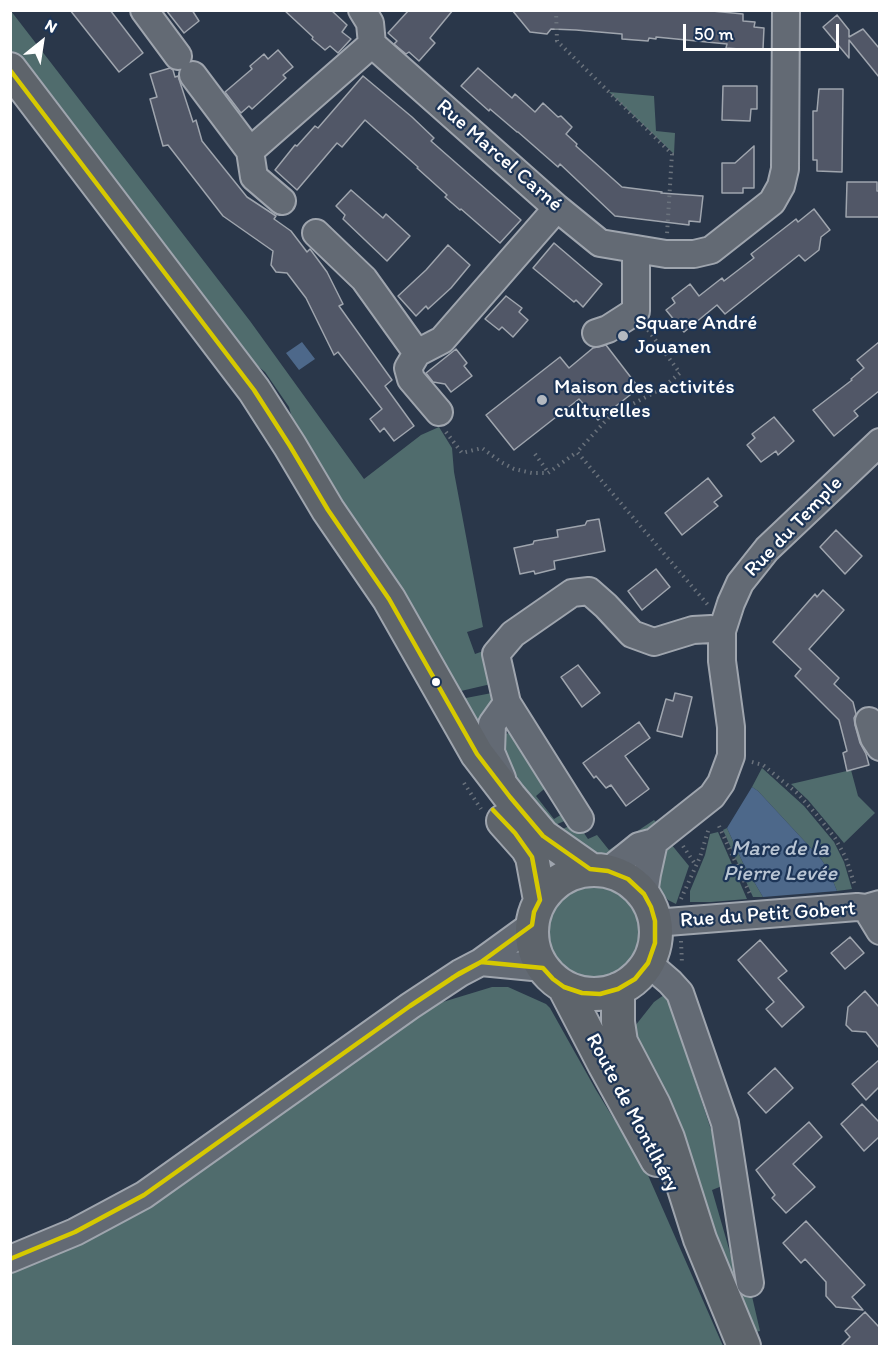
<!DOCTYPE html>
<meta charset="utf-8">
<style>
body{margin:0}
#map{position:relative;width:890px;height:1357px;overflow:hidden;background:#2a374a;font-family:Itim,sans-serif}
canvas{display:block}
.frame{position:absolute;inset:0;border:12px solid #fff;pointer-events:none}
.north{position:absolute;left:12px;top:12px;width:60px;height:60px;-webkit-text-stroke:4px #1d3557;paint-order:stroke;rotate:30deg;font-size:16px;font-weight:700;line-height:24px;text-align:center;color:#fff}
.north::after{content:'';display:block;margin:auto;width:21px;height:27px;background:#fff;clip-path:polygon(50% 0,100% 100%,50% 72%,0 100%)}
.scale{position:absolute;left:683px;top:24px;width:156px;height:27px;box-sizing:border-box;border:3px solid #fff;border-top:0;padding-left:8px;font-size:18px;line-height:21px;white-space:nowrap;color:#fff;-webkit-text-stroke:4px #1d3557;paint-order:stroke}
</style>
<div id="map">
<canvas width="890" height="1357"></canvas>
<div class="frame"></div>
<div class="north">N</div>
<div class="scale">50 m</div>
</div>
<script>
const g = document.querySelector('canvas').getContext('2d');
g.lineJoin = 'round';
function fill(path, color) { g.fillStyle = color; g.fill(path, 'evenodd'); }
const poly = rows => new Path2D(rows.map(r => 'M' + r).join(''));
function strokePath(path, color, width, dash) { g.strokeStyle = color; g.lineWidth = width; g.lineCap = dash ? 'butt' : 'round'; g.setLineDash(dash || []); g.stroke(path); }
function label(font, color, halo, rows, align = 'center') {
  g.font = font + ' Itim,sans-serif'; g.lineWidth = 4.5; g.setLineDash([]); g.textBaseline = 'middle'; g.strokeStyle = halo; g.fillStyle = color; for (const [text, x, y, turn = 0] of rows) {
    g.save(); g.translate(x, y); g.rotate((+turn || 0) * Math.PI / 180); g.textAlign = isNaN(turn) ? turn : align; if (halo) g.strokeText(text, 0, 0); g.fillText(text, 0, 0); g.restore();
  }
}
const green = poly([
 [11,11,250,321,364,479,421,435,439,427,452,448,454,472,483,627,467,632,475,654,489,649,491,684,461,691,295,429,289,407,265,372,243,354,11,50],
 [609,92,654,96,656,131,675,133,674,154],
 [497,692,485,737,459,702,466,698],
 [509,733,514,734,550,784,536,796,554,819,567,811,572,818,550,827,521,789,499,752,503,735],
 [762,768,804,806,834,842,844,862,852,889,837,891,829,871,821,859,758,791,752,787],
 [851,770,858,796,875,813,844,843,808,800,791,784],
 [654,820,656,822,643,832,636,840,608,856,585,852,555,832,577,823,588,839,597,835,609,850],
 [727,828,743,863,763,897,753,897,723,830],
 [718,832,747,899,711,902,690,902,690,891,705,855,710,834],
 [671,844,689,866,676,904,668,900,658,889,656,882,664,855],
 '546 932a47 47 0 1 1 94 0a47 47 0 1 1-94 0Z',
 [492,987,508,987,546,1004,550,1008,596,1090,647,1173,723,1346,11,1346,11,1271,423,1008],
 [668,992,673,1003,690,1066,719,1154,727,1184,712,1190,742,1294,751,1292,760,1331,750,1333,626,1027,635,1026,654,1002]
]);
const water = poly([
 [302,342,315,359,299,370,286,353],
 [752,787,758,791,821,859,829,871,837,891,763,897,743,863,727,828]
]);
const building = poly([
 [70,10,110,10,143,53,119,72,70,10],
 [166,10,192,10,199,21,184,33,166,10],
 [284,10,331,10,347,25,342,32,351,39,338,53,330,46,325,50,312,39,313,37,284,10],
 [409,10,453,10,430,38,435,43,419,61,409,52,406,54,394,44,397,41,388,33,409,10],
 [512,10,702,10,743,14,743,21,755,22,754,27,764,28,763,49,753,49,753,50,726,48,727,44,656,37,656,39,649,38,648,41,622,39,622,34,576,30,551,29,547,34,530,32,512,10],
 [837,15,849,30,849,37,863,29,879,48,879,77,849,40,849,58,823,27,837,15],
 [278,50,293,67,283,75,286,78,252,109,249,106,241,113,225,92,252,69,250,66,264,54,268,59,278,50],
 [170,68,173,70,175,77,178,76,193,122,196,120,202,141,247,197,276,216,274,219,291,231,307,252,310,249,327,272,343,304,339,306,392,380,385,386,414,426,394,441,384,428,380,432,370,419,382,409,338,352,334,355,306,298,287,273,276,272,271,265,273,251,223,216,168,145,163,146,150,99,157,97,150,74,170,68],
 [478,68,512,98,515,94,535,112,543,103,558,117,561,116,572,127,566,134,577,144,576,146,622,187,662,192,661,193,703,196,700,222,689,221,689,225,615,216,560,164,558,167,518,132,517,132,490,109,489,111,461,86,478,68],
 [363,76,412,117,434,138,431,141,521,220,500,243,461,209,460,210,445,197,447,195,417,168,418,167,365,120,342,147,337,143,297,190,275,170,295,145,297,146,315,126,318,128,363,76],
 [723,86,757,86,757,109,751,109,750,121,722,120,723,86],
 [819,89,843,89,842,172,817,171,817,160,813,160,813,111,817,111,819,89],
 [754,146,754,188,743,188,743,193,722,193,722,163,735,163,754,146],
 [847,182,877,182,877,191,879,191,879,217,846,217,847,182],
 [351,190,383,218,386,214,410,236,387,261,343,219,345,215,336,206,351,190],
 [814,209,830,230,821,237,819,250,805,261,799,255,725,314,717,305,684,332,666,310,675,303,672,298,690,284,699,296,722,278,724,281,754,258,751,254,796,219,798,222,814,209],
 [554,243,602,284,583,307,576,300,574,302,533,268,554,243],
 [448,245,470,265,451,288,428,309,426,306,416,316,398,296,426,270,448,245],
 [506,296,522,308,519,312,528,320,513,337,502,327,499,330,485,319,506,296],
 [879,342,879,391,854,411,858,416,834,436,813,410,852,380,851,379,864,368,857,360,879,342],
 [606,345,639,388,598,420,579,399,514,450,486,415,560,357,569,368,593,348,606,345],
 [456,349,467,363,464,366,472,376,451,392,445,384,433,382,426,373,456,349],
 [774,417,794,441,778,455,776,451,761,462,747,445,755,438,752,434,774,417],
 [708,478,722,496,714,502,718,506,682,535,665,513,708,478],
 [599,519,605,551,554,561,555,569,535,574,534,571,520,574,514,548,533,544,534,541,558,537,557,530,585,525,587,521,599,519],
 [836,530,862,556,845,574,820,547,836,530],
 [656,569,670,587,642,610,628,591,656,569],
 [823,590,844,610,809,649,839,678,834,684,853,702,856,714,854,718,855,725,860,743,866,754,869,765,847,771,843,753,847,751,839,720,795,676,801,669,773,642,815,594,817,597,823,590],
 [578,665,600,693,582,707,561,677,578,665],
 [675,693,692,697,682,737,657,731,666,699,673,701,675,693],
 [639,722,650,738,625,756,649,789,626,806,611,785,606,788,596,776,594,778,583,763,639,722],
 [850,937,864,953,845,969,831,953,850,937],
 [760,940,787,971,778,978,804,1007,782,1027,766,1009,774,1002,738,960,760,940],
 [865,991,879,1007,879,1048,866,1032,852,1031,846,1025,848,1007,865,991],
 [879,1060,879,1087,866,1100,852,1084,879,1060],
 [775,1068,793,1088,766,1113,748,1093,775,1068],
 [862,1104,879,1122,879,1137,864,1151,841,1124,862,1104],
 [809,1122,822,1137,793,1164,815,1187,786,1213,772,1198,775,1195,756,1170,809,1122],
 [806,1221,865,1285,852,1297,863,1310,836,1307,826,1296,826,1282,805,1259,801,1263,783,1243,806,1221],
 [865,1312,879,1327,879,1347,840,1347,850,1337,845,1331,865,1312]
]);
const path = poly([
 [556,10,557,41,672,154,667,234],
 [648,330,680,373,661,389,610,416,577,452,708,605],
 [446,432,462,453,482,448,501,462,514,469,532,473,548,473,577,452],
 [535,454,548,472],
 [752,762,763,765,797,793,816,814,835,838,846,858,855,886],
 [464,783,481,809],
 [719,826,750,894],
 [683,846,695,864],
 [681,899,700,857,709,828],
 [681,941,682,964]
]);
const minor = poly([
 [144,10,178,56],
 [362,10,370,23,372,44],
 [372,44,557,208,600,243,666,254,694,254,711,250,772,202,781,186,785,169,786,10],
 [193,75,250,151,254,177,282,201],
 [250,151,372,44],
 [316,233,364,279,417,353],
 [596,333,608,329,636,311,636,249],
 [417,353,442,340,557,208],
 [417,353,408,368,411,379,439,412],
 [869,721,874,738,880,747],
 [502,778,491,752,492,724,507,703],
 [580,819,507,703,496,654,513,634,572,593,589,591,606,606,632,634,654,642,693,630,711,629,722,631],
 [608,871,639,846,654,842,712,796,721,783,731,756,731,727,722,661,722,631,731,603,740,583,767,549,880,442],
 [644,894,647,874,654,842],
 [866,908,880,931],
 [655,921,667,922,857,907,866,908,880,904],
 [481,962,543,968],
 [648,963,670,982,680,993,725,1123,750,1283],
 [10,1259,75,1232,144,1195,410,1006,460,973,481,962,532,925]
]);
const major = poly([
 [10,69,254,390,290,446,328,510,389,599,477,754,510,797,543,836,590,869],
 [503,821,527,848,532,857,540,900],
 '532 932a62 62 0 1 1 124 0a62 62 0 1 1-124 0Z',
 [564,987,604,1064,657,1160],
 [618,989,618,1022,621,1042,654,1105,668,1138,700,1239,744,1346]
]);
const bus1 = poly([
 [10,70,254,390,290,446,328,510,389,599,477,754,510,797,543,836,590,869,608,871,628,879,644,894,651,907,655,921,655,943,648,963,635,979,618,989,600,994,582,993,564,987,553,979,543,968,481,962,460,973,410,1006,144,1195,75,1232,10,1259],
 [452,978,481,962,532,925,534,912,540,900,532,857,515,833,493,810]
]);
const markers = [
 [623,336,6,"#b4b9c0"],
 [542,400,6,"#b4b9c0"],
 [436,682,5,"#fff"]
];
const streetNames = [
 ["Rue Marcel Carné",499,156,41],
 ["Rue du Temple",794,527,-46],
 ["Rue du Petit Gobert",768,915,-4],
 ["Route de Montlhéry",632,1113,62]
];
const poiNames = [
 ["Square André",635,324],
 ["Jouanen",635,348],
 ["Maison des activités",554,388],
 ["culturelles",554,412]
];
const waterNames = [
 ["Mare de la",780,849],
 ["Pierre Levée",780,874]
];
fill(green, '#506c6d');
fill(water, '#4d688a');
fill(building, '#515767');
strokePath(building, '#9fa5ae', 1.5);
strokePath(minor, '#9fa5ae', 30);
strokePath(major, '#9fa5ae', 36);
strokePath(path, '#6a727c', 4, [1.5, 4.5]);
strokePath(minor, '#636a74', 26);
strokePath(major, '#5e646b', 32);
strokePath(bus1, '#d6c900', 4.5);
for (const [x, y, r, color] of markers) { const dot = new Path2D(); dot.arc(x, y, r, 0, 2 * Math.PI); g.fillStyle = color; g.fill(dot); strokePath(dot, '#1d3557', 2); }
label('21px', '#fff', '#1d3557', streetNames);
label('21px', '#fff', '#1d3557', poiNames, 'left');
label('italic 22px', '#b9c5d3', '#1d3557', waterNames);
</script>
